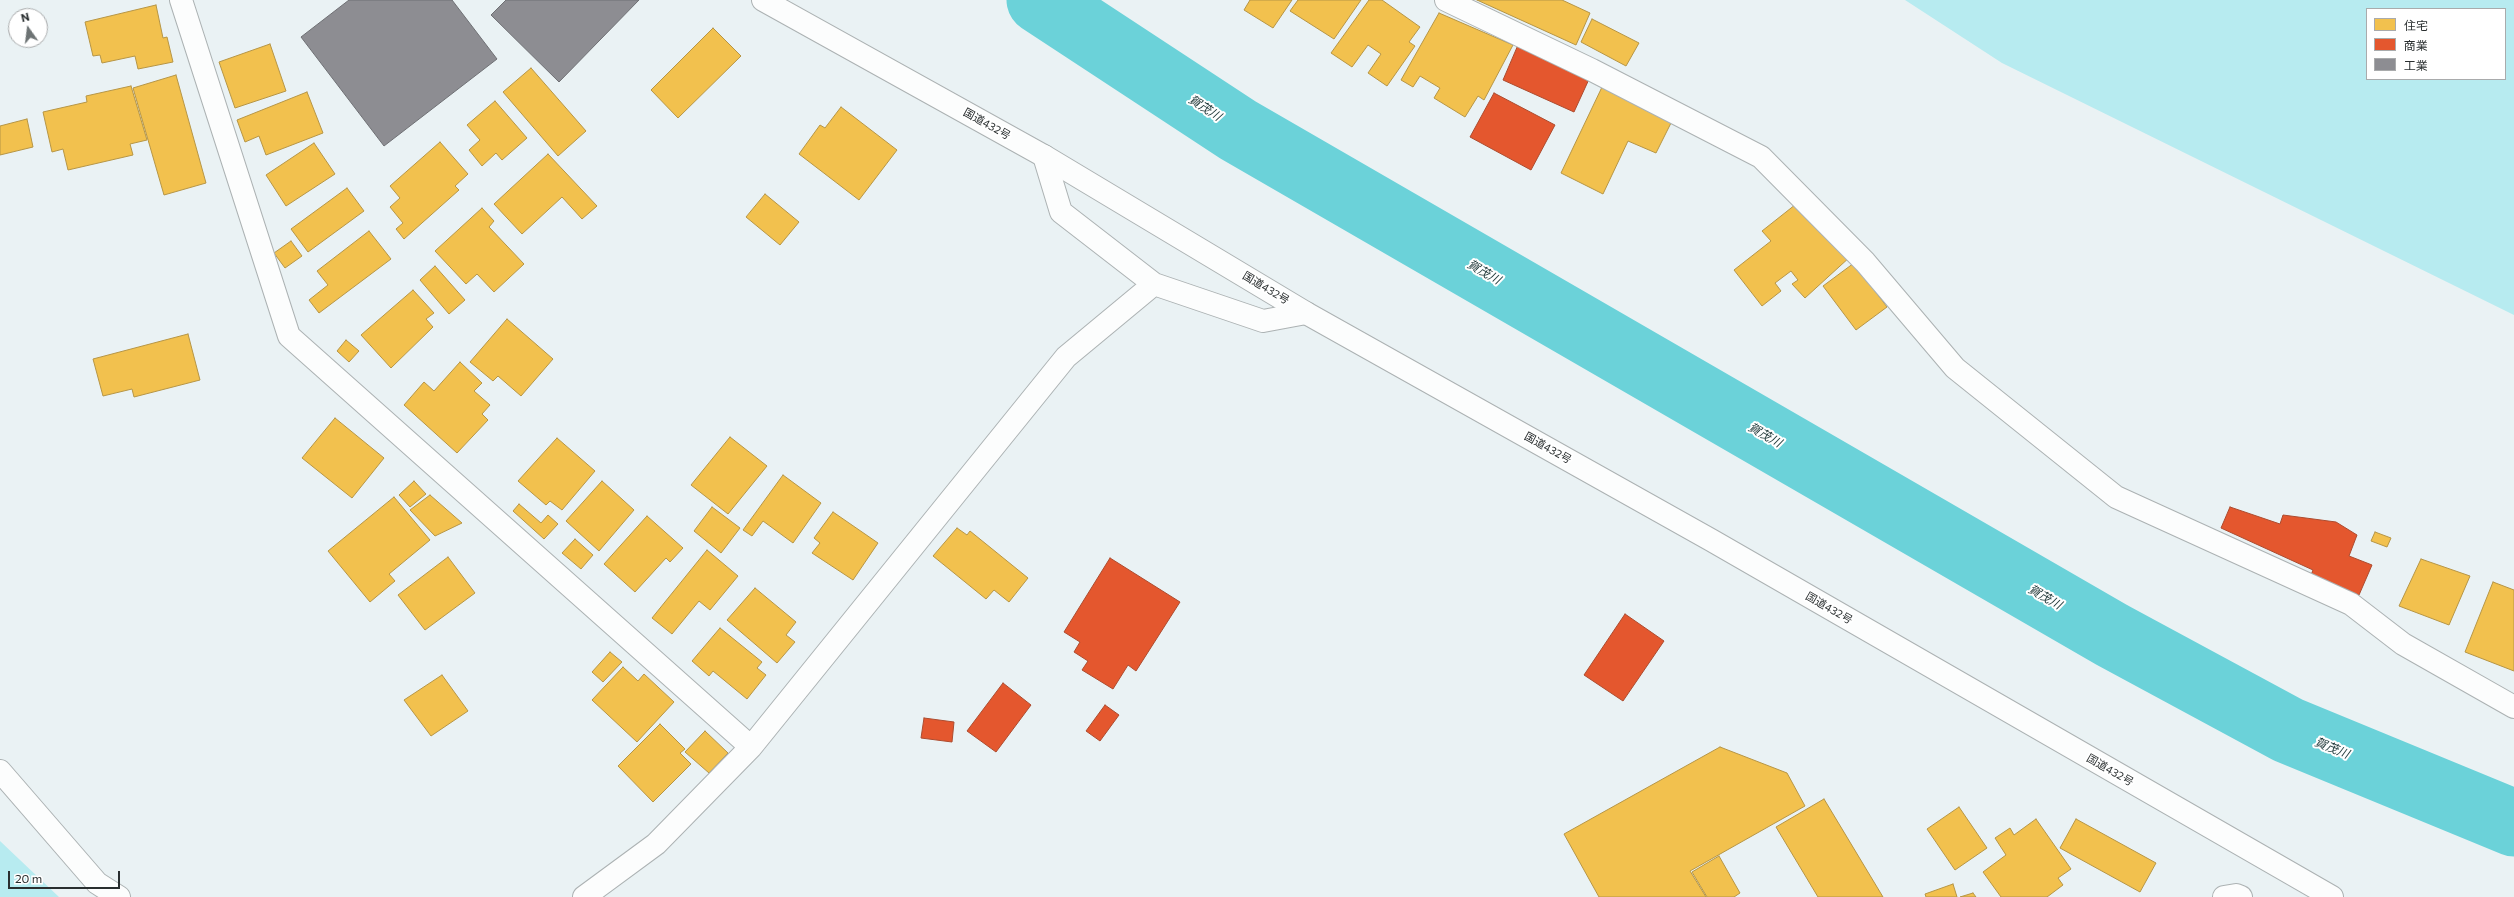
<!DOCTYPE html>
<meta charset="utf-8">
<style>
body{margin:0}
#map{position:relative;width:2514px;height:897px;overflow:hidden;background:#eaf2f4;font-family:Commissioner,"Noto Sans JP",sans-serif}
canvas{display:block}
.legend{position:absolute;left:2366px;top:8px;width:140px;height:72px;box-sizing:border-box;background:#fff;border:1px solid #a9abac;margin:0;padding:5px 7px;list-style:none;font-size:12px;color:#292e2f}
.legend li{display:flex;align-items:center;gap:8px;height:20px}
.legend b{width:20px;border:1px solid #a9abac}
.north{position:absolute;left:8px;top:8px;width:40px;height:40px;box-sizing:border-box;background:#fff;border:1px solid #a9abac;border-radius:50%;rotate:346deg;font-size:11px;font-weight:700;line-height:16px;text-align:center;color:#292e2f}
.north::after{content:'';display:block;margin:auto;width:14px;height:18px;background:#6d7374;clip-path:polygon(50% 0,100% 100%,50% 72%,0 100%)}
.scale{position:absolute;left:8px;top:871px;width:112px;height:18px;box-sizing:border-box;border:2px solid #292e2f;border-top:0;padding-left:5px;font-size:12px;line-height:14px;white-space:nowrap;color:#292e2f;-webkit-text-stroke:3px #fff;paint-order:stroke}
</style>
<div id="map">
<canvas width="2514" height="897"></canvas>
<ul class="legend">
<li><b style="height:11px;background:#f2c14e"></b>住宅</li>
<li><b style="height:11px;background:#e4572e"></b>商業</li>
<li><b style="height:11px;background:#8d8d92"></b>工業</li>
</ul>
<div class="north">N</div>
<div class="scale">20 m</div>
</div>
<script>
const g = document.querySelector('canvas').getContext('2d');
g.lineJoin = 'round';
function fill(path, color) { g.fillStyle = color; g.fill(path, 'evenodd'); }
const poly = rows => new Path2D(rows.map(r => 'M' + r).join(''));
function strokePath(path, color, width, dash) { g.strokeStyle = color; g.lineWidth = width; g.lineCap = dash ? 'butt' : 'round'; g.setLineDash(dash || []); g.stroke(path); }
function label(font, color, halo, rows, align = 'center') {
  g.font = font + ' Commissioner,"Noto Sans JP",sans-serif'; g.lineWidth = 4; g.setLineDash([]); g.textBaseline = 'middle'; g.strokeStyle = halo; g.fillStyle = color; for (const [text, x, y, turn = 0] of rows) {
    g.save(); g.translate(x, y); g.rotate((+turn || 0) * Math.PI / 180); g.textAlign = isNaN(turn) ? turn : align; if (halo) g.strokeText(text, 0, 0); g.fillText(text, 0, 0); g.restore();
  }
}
const green = poly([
 [1905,0,2514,0,2514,315,2002,63],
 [2367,9,2505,9,2505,79,2367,79],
 [0,841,59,897,0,897]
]);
const homes = poly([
 [1250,0,1292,0,1273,28,1244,10,1250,0],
 [1298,0,1361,0,1334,39,1290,11,1298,0],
 [1369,0,1382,0,1420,27,1409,42,1415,46,1387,86,1368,73,1381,54,1368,45,1352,67,1331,53,1369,0],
 [1477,0,1562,0,1590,13,1576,45,1477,0],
 [156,5,163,38,167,37,173,62,138,69,135,56,102,63,100,55,93,56,85,22,156,5],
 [1439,13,1513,45,1484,100,1478,96,1465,117,1434,98,1440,88,1420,76,1413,87,1401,80,1439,13],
 [1592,19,1639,43,1626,66,1581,42,1592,19],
 [713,28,741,56,678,118,651,90,713,28],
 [270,44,286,91,235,108,219,62,270,44],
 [531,68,586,131,558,156,503,92,531,68],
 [176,75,206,183,164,195,133,88,176,75],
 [1603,85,1673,119,1656,153,1628,141,1603,194,1561,173,1603,85],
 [131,86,147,140,130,144,133,155,68,170,63,149,52,152,43,112,87,102,86,96,131,86],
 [307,92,323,133,266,155,259,136,245,142,237,120,307,92],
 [495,101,527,138,502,160,496,153,482,166,469,150,480,140,467,125,495,101],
 [841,107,897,150,859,200,799,154,820,125,825,128,841,107],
 [27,119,33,147,0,155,0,126,27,119],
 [440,142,468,174,455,186,459,190,404,239,396,229,403,223,390,207,400,198,390,186,440,142],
 [314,143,335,174,286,206,266,175,314,143],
 [548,154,597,206,582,219,562,197,522,234,494,204,548,154],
 [347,188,364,211,308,252,291,229,347,188],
 [765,194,799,222,780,245,746,217,765,194],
 [1805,197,1851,256,1805,298,1792,284,1798,280,1791,271,1775,283,1781,291,1762,306,1734,270,1771,241,1762,231,1805,197],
 [482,208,494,221,489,227,524,264,494,292,477,274,466,284,435,251,482,208],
 [369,231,391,259,319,313,309,300,328,285,317,271,369,231],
 [291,241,302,256,285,268,274,253,291,241],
 [1854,263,1887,307,1856,330,1823,286,1854,263],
 [435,266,465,300,449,314,420,280,435,266],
 [413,290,434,313,426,319,433,327,391,368,361,335,413,290],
 [507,319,553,359,521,396,498,376,493,381,470,362,507,319],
 [188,334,200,380,134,397,132,389,103,396,93,359,188,334],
 [346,340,359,351,349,362,337,351,346,340],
 [460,362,482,383,474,391,490,405,482,414,488,420,457,453,404,405,424,382,434,391,460,362],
 [335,418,384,458,352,498,302,458,335,418],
 [730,437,767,466,728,514,691,485,730,437],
 [557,438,595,471,562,510,550,501,546,505,518,481,557,438],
 [783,475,821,503,793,543,763,521,752,536,743,530,783,475],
 [414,481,426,494,410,507,399,495,414,481],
 [602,481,634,510,599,551,566,521,602,481],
 [430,495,462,523,435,536,410,510,430,495],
 [394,497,430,540,389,574,395,581,370,602,328,551,394,497],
 [519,504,541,523,548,515,558,524,544,539,513,511,519,504],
 [712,507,740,528,721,553,694,531,712,507],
 [833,512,878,543,853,580,812,553,820,543,814,538,833,512],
 [647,516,683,548,670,562,666,558,635,592,604,564,647,516],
 [957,528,967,535,970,531,1028,578,1009,602,994,590,986,599,933,556,957,528],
 [2375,532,2391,538,2387,547,2371,541,2375,532],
 [575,539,593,555,581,569,562,553,575,539],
 [707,550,738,576,710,610,699,601,672,634,652,618,707,550],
 [448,557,475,593,425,630,398,595,448,557],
 [2421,559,2470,576,2449,625,2399,606,2421,559],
 [2493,582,2514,590,2514,671,2465,652,2493,582],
 [755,588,796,622,786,635,795,642,777,663,727,620,755,588],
 [720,628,762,662,757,668,766,675,747,699,713,671,709,676,692,661,720,628],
 [610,652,622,662,603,682,592,672,610,652],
 [623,667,638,681,644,674,674,702,637,742,592,700,623,667],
 [442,675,468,711,431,736,404,700,442,675],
 [660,724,685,749,680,753,691,764,653,802,618,766,660,724],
 [705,731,728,753,709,773,685,752,705,731],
 [1720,747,1787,773,1805,806,1690,871,1706,897,1599,897,1564,834,1720,747],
 [1824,799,1883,897,1818,897,1776,827,1824,799],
 [1959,807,1987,848,1955,870,1927,829,1959,807],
 [2036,819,2071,869,2058,878,2063,885,2047,897,2001,897,1983,872,2006,855,1995,838,2010,828,2014,835,2036,819],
 [2076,819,2156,863,2140,892,2060,848,2076,819],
 [1719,856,1740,893,1734,897,1707,897,1692,872,1719,856],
 [1953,884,1957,897,1926,897,1925,894,1953,884],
 [1973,893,1976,897,1960,897,1973,893]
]);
const shops = poly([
 [1518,45,1590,77,1574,112,1503,80,1518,45],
 [1494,93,1555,125,1531,170,1470,137,1494,93],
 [2230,507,2280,524,2283,515,2336,522,2357,535,2349,556,2372,565,2359,595,2311,575,2313,570,2221,528,2230,507],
 [1110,558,1180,602,1136,671,1128,665,1113,689,1082,670,1088,661,1074,652,1080,642,1064,632,1110,558],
 [1625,614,1664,641,1623,701,1584,675,1625,614],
 [1003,683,1031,705,996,752,967,731,1003,683],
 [1105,705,1119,715,1100,741,1086,731,1105,705],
 [924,718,954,722,952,742,921,738,924,718]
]);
const industry = poly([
 [349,0,452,0,497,59,384,146,301,37,349,0],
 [506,0,639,0,559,82,491,15,506,0]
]);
const river = poly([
 [1040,0,1238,130,2112,635,2288,730,2514,823]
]);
const minor = poly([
 [181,0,289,336,751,747],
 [1446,0,1592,70,1761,157,1865,262,1955,368,2116,497,2351,604,2403,644,2514,707],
 [1044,156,1061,212,1154,284,1263,321,1306,313],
 [0,771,97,883,119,897],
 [584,897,656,844,751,747,1066,357,1154,284],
 [2224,897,2236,895,2241,897]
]);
const trunk = poly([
 [763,0,1044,156,1306,313,1711,540,2332,897]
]);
const streetNames = [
 ["国道432号",987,124,29],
 ["国道432号",1266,288,31],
 ["国道432号",1548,448,29],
 ["国道432号",1829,608,30],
 ["国道432号",2110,770,30]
];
const waterNames = [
 ["賀茂川",1205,108,33],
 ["賀茂川",1484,272,30],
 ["賀茂川",1765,435,30],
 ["賀茂川",2045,597,30],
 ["賀茂川",2332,748,22]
];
fill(green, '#b7ebf0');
fill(homes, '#f2c14e');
strokePath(homes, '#b69545', 1);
fill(shops, '#e4572e');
strokePath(shops, '#ac4b2e', 1);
fill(industry, '#8d8d92');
strokePath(industry, '#6f7074', 1);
strokePath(river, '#6bd2d9', 67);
strokePath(minor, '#acb2b3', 24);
strokePath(trunk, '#acb2b3', 24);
strokePath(minor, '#fcfdfd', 22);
strokePath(trunk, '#fcfdfd', 22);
label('11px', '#292e2f', '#fff', streetNames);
label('italic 12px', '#1f3738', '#fff', waterNames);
</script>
